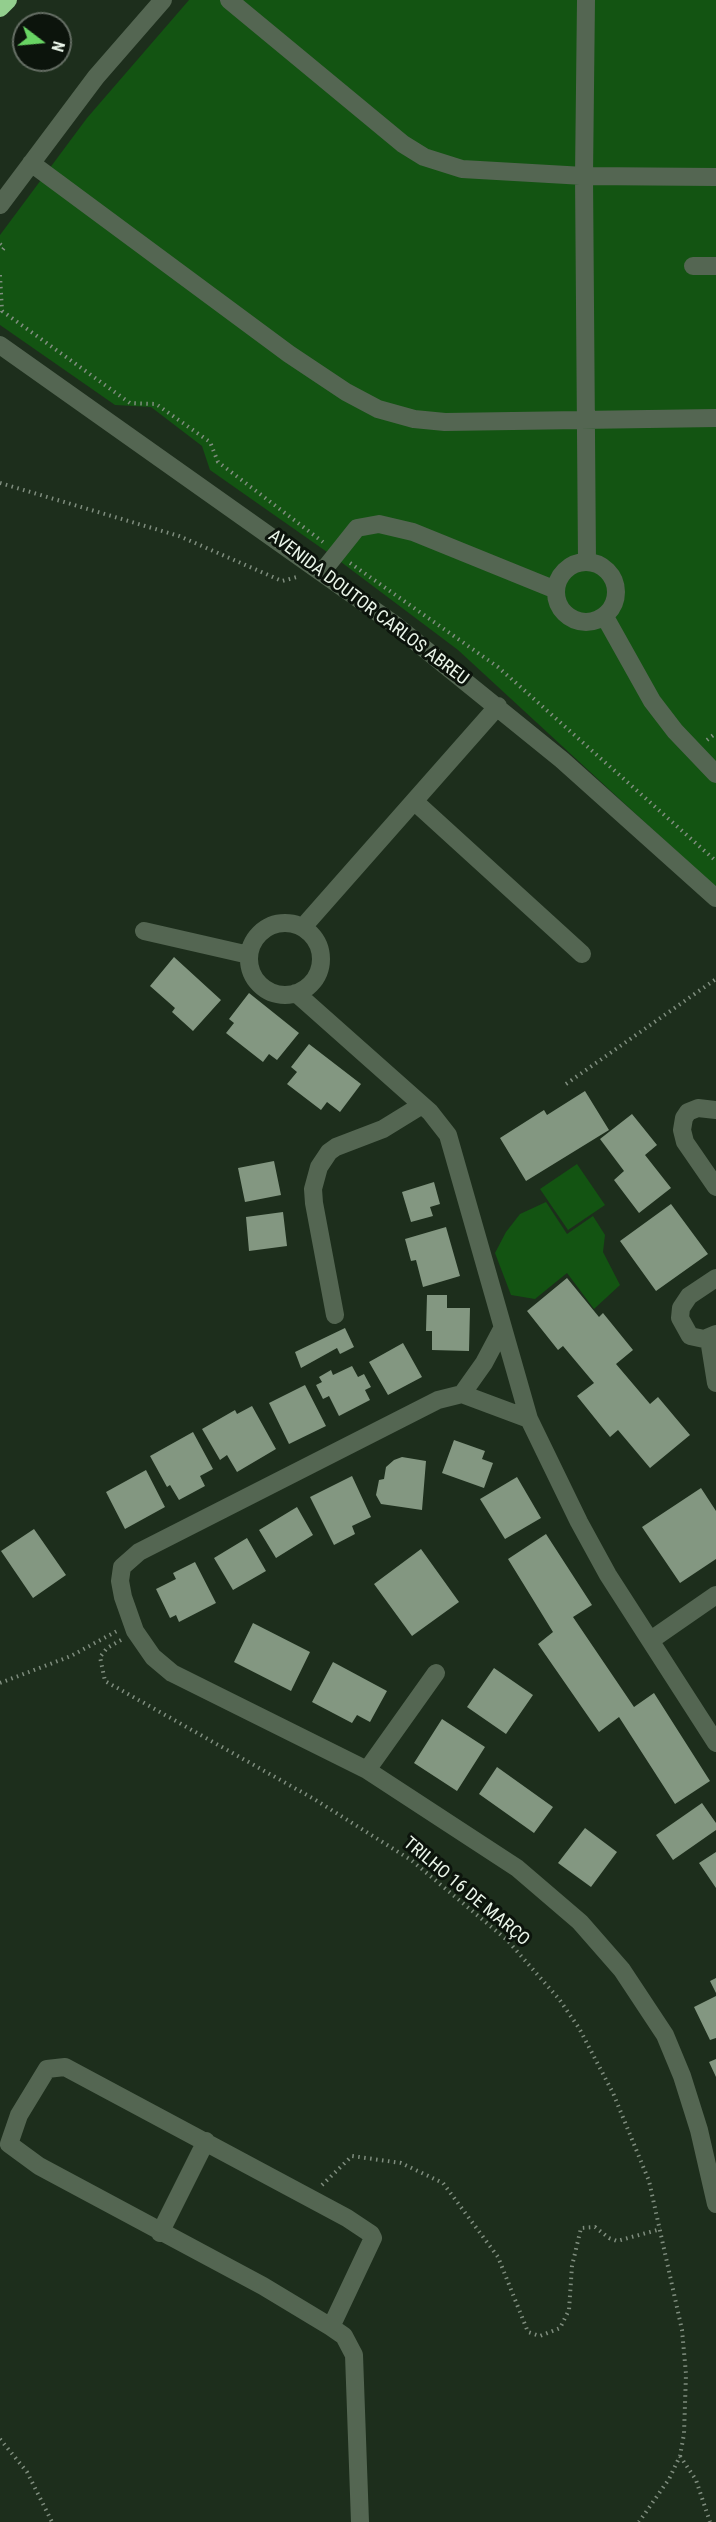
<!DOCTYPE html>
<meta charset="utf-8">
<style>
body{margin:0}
#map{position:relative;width:716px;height:2522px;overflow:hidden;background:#1d2e1c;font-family:"Roboto Condensed",sans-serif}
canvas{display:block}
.north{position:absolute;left:12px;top:12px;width:60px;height:60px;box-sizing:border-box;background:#0c140c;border:2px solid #656e64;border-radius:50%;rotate:106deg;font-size:16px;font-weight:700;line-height:24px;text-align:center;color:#eaf5e9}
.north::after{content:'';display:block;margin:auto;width:21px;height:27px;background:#69d464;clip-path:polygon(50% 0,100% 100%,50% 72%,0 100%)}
</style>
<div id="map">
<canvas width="716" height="2522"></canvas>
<div class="north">N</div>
</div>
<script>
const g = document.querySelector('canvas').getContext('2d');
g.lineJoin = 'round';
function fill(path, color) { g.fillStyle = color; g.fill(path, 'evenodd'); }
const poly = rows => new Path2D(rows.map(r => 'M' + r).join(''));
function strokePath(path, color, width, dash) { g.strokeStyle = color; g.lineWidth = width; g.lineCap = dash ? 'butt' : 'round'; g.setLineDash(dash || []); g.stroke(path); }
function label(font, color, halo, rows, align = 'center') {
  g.font = font + ' "Roboto Condensed",sans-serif'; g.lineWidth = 6; g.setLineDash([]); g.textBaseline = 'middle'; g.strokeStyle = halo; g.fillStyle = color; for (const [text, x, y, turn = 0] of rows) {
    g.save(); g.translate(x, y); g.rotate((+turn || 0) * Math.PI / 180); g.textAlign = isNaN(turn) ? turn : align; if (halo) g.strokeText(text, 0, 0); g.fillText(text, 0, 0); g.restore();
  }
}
const green = poly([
 [189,0,716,0,716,888,458,650,337,559,210,470,202,446,151,407,115,405,0,325,0,235,87,118],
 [577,1164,605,1205,568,1230,540,1189],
 [546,1202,567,1234,593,1216,605,1235,603,1252,620,1285,594,1309,567,1273,535,1299,511,1295,495,1253,506,1232,520,1214]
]);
const building = poly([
 [174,957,221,1000,193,1031,172,1012,175,1008,150,986],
 [249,993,299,1033,277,1060,269,1054,263,1062,226,1033,234,1023,229,1019],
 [309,1044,361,1084,340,1112,327,1102,321,1110,287,1084,297,1072,291,1067],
 [585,1091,609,1130,526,1181,500,1138,544,1110,547,1115],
 [632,1114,657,1145,645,1155,671,1188,639,1213,614,1180,624,1171,600,1139],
 [274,1161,281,1195,245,1202,238,1168],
 [434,1182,440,1204,430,1207,433,1216,411,1222,402,1192],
 [671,1204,708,1254,656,1291,620,1241],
 [283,1212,287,1246,249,1251,246,1217],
 [446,1227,460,1276,423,1287,416,1260,411,1261,405,1239],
 [567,1278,599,1317,603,1313,633,1350,616,1364,650,1404,658,1397,690,1435,650,1468,618,1430,610,1437,577,1396,594,1383,563,1346,558,1350,527,1311],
 [427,1295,447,1295,447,1308,470,1308,469,1351,432,1350,432,1331,426,1331],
 [345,1328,354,1347,340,1354,337,1348,301,1368,295,1352],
 [403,1343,422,1377,388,1395,369,1362],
 [352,1366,358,1377,364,1374,371,1387,365,1390,370,1400,339,1416,329,1396,323,1399,316,1385,322,1382,319,1377,331,1370,333,1375],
 [305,1385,326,1426,289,1444,269,1403],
 [252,1406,276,1449,237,1472,227,1455,220,1460,202,1429,235,1410,237,1414],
 [193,1432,213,1469,200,1476,205,1486,179,1500,170,1485,167,1487,150,1456],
 [454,1440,485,1451,482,1459,493,1463,484,1488,442,1473],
 [402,1457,426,1461,422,1510,381,1504,376,1495,379,1480,384,1479,386,1467,394,1460],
 [146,1470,165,1507,125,1529,106,1492],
 [352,1476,371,1517,352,1526,355,1534,334,1545,310,1497],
 [517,1477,541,1518,505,1539,480,1499],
 [701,1488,716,1511,716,1559,680,1583,642,1527],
 [297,1507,313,1535,276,1558,259,1530],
 [34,1529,66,1575,33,1598,1,1551],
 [546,1534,592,1605,573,1617,634,1707,654,1693,710,1781,675,1804,619,1717,599,1732,538,1644,553,1632,508,1559],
 [247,1538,266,1571,233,1590,214,1558],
 [421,1549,459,1602,412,1636,374,1584],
 [195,1562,216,1603,179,1622,176,1615,170,1618,156,1589,176,1579,173,1573],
 [253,1623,310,1652,291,1691,234,1662],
 [333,1662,387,1691,370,1722,357,1715,352,1723,312,1702],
 [494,1668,533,1695,506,1734,467,1707],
 [442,1719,485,1747,457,1791,414,1763],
 [497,1767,553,1807,534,1833,479,1794],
 [702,1803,716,1823,716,1830,673,1860,656,1835],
 [585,1828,617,1852,591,1887,558,1863],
 [716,1852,716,1888,699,1863],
 [716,1978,716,1993,710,1981],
 [716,1996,716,2038,710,2040,694,2007],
 [716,2059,716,2077,709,2062]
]);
const path = poly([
 [0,244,4,248,0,253],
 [0,275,2,311,130,403,156,404,210,442,218,462,323,542],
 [0,483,179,536,282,581,297,577],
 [350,563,498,667,716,861],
 [707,740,716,733],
 [566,1084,716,979],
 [121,1640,107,1648,100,1657,105,1681,314,1799,411,1860,507,1940,559,1999,579,2028,613,2093,649,2181,682,2330,686,2374,684,2434,680,2456,669,2479,639,2522],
 [0,1683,71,1656,117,1631],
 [322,2185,352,2156,401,2163,443,2183,498,2257,528,2332,540,2336,560,2328,569,2310,572,2266,581,2228,595,2227,609,2238,617,2241,661,2229],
 [0,2439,27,2472,52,2522],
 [680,2456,696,2480,710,2522]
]);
const street = poly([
 [229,0,403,144,424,157,462,169,584,176,586,0],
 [31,163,289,354,346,392,378,409,414,419,445,422,716,418],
 [0,205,96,77,163,0],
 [693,266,716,266],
 [0,345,394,624,562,760,716,898],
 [587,562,584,176,716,177],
 '556 592a30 30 0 1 1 60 0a30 30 0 1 1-60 0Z',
 [322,572,357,528,379,524,413,532,556,590],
 [605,617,652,701,675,731,716,774],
 [414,801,582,954],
 '249 959a36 36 0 1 1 72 0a36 36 0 1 1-72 0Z',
 [303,927,498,706],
 [144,931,249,955],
 [296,993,430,1112,448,1135,529,1419,579,1522,608,1575,716,1743],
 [716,1110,698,1108,688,1112,684,1118,682,1130,685,1142,716,1187],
 [716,1278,689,1296,681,1308,680,1318,690,1336,704,1339,716,1334],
 [335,1315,314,1203,313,1189,319,1167,329,1152,336,1147,383,1129,422,1105],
 [709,1339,716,1383],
 [462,1394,484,1363,502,1329],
 [529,1419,462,1394,438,1400,139,1552,122,1567,120,1581,123,1597,135,1631,153,1657,172,1673,367,1770,517,1868,580,1922,622,1970,665,2035,682,2076,699,2130,716,2204],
 [651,1640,716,1595],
 [367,1770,436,1673],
 [160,2233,206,2141],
 [331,2327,263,2286,39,2166,9,2144,19,2115,47,2069,65,2067,347,2218,371,2234,373,2238,331,2327,344,2336,354,2355,360,2522]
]);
const highway = poly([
 [0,8,8,0]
]);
const streetNames = [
 ["AVENIDA DOUTOR CARLOS ABREU",368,608,37],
 ["TRILHO 16 DE MARÇO",466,1892,40]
];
fill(green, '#135412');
fill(building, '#839781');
strokePath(path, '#7f8d7e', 4, [1.5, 4.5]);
strokePath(street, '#546652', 18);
strokePath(highway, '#93ce8e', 18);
label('18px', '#eaf5e9', '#0c140c', streetNames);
</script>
